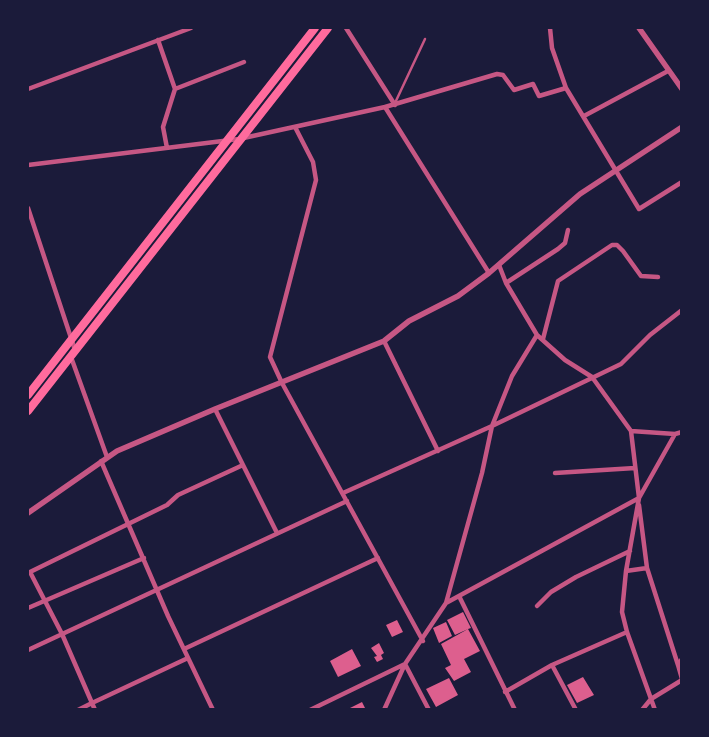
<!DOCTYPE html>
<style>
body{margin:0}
#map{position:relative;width:709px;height:737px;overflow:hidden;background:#1b1b3a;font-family:Karla,sans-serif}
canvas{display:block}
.frame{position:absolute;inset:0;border:29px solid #1b1b3a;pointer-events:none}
</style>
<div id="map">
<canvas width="709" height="737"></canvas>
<div class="frame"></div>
</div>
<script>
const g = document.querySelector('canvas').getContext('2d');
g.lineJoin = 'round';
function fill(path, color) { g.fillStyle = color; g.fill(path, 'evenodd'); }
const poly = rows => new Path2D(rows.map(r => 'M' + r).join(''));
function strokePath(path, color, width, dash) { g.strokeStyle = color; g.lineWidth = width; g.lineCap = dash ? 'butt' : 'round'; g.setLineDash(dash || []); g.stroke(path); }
const building = poly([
 [463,612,471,628,468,629,480,651,464,659,471,672,454,681,445,668,451,665,441,644,468,629,455,635,447,620],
 [397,620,403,632,392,637,386,625],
 [446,622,452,636,439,643,433,628],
 [379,643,384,653,381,655,383,659,377,662,374,657,377,656,371,648],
 [352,649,361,666,338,677,330,661],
 [583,677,594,695,577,703,567,685],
 [449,678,458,695,436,707,426,689],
 [362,702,366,710,346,710]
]);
const service = poly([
 [395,103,425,39]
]);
const minor = poly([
 [346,28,395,105],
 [550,28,552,48,566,88,639,209,682,182],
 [158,40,175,89,163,127,167,148],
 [28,89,191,28],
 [175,89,244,62],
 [385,107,497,74,503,75,514,90,533,84,539,96,566,88],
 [584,116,668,71],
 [295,127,313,162,316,180,270,357,282,383,423,641],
 [28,165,239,139,385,107,489,273],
 [28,208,75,350],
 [506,283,558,249,565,243,568,230],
 [543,339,558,281,612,245,617,245,623,251,641,276,658,277],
 [384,341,438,451],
 [71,357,107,457],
 [215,409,277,533],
 [631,431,675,434],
 [101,461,168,616,213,710],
 [555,473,635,468],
 [343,493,492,426,621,364,650,335,682,310],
 [639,505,647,568,678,665],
 [626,571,647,568],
 [460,598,515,710],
 [446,603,482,473,492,426,512,376,537,335],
 [537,606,551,592,576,577,630,551],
 [28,608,144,558],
 [184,649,378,558],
 [28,650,347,501],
 [682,659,678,665,682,679],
 [552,665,576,710],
 [505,692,552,665,627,632],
 [78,710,92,703,62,634,30,572,167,505,178,495,243,465],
 [95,710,92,703,188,658],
 [310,710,405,664,429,710],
 [384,710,405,664,446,603,639,498,631,431,592,377,565,360,537,335,506,283,499,265],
 [642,710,651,699,682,680],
 [655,710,627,632,622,612,626,571,639,498,675,434,682,432]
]);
const tertiary = poly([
 [639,28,682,89],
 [28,513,117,451,215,409,384,341,409,321,458,296,489,273,580,194,682,127]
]);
const primary = poly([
 [28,395,315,28],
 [28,411,328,28]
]);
fill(building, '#dd5f8e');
strokePath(service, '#c65784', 2.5);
strokePath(minor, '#c65784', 4.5);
strokePath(tertiary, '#c65784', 5.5);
strokePath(primary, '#ff6b9d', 8);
</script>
